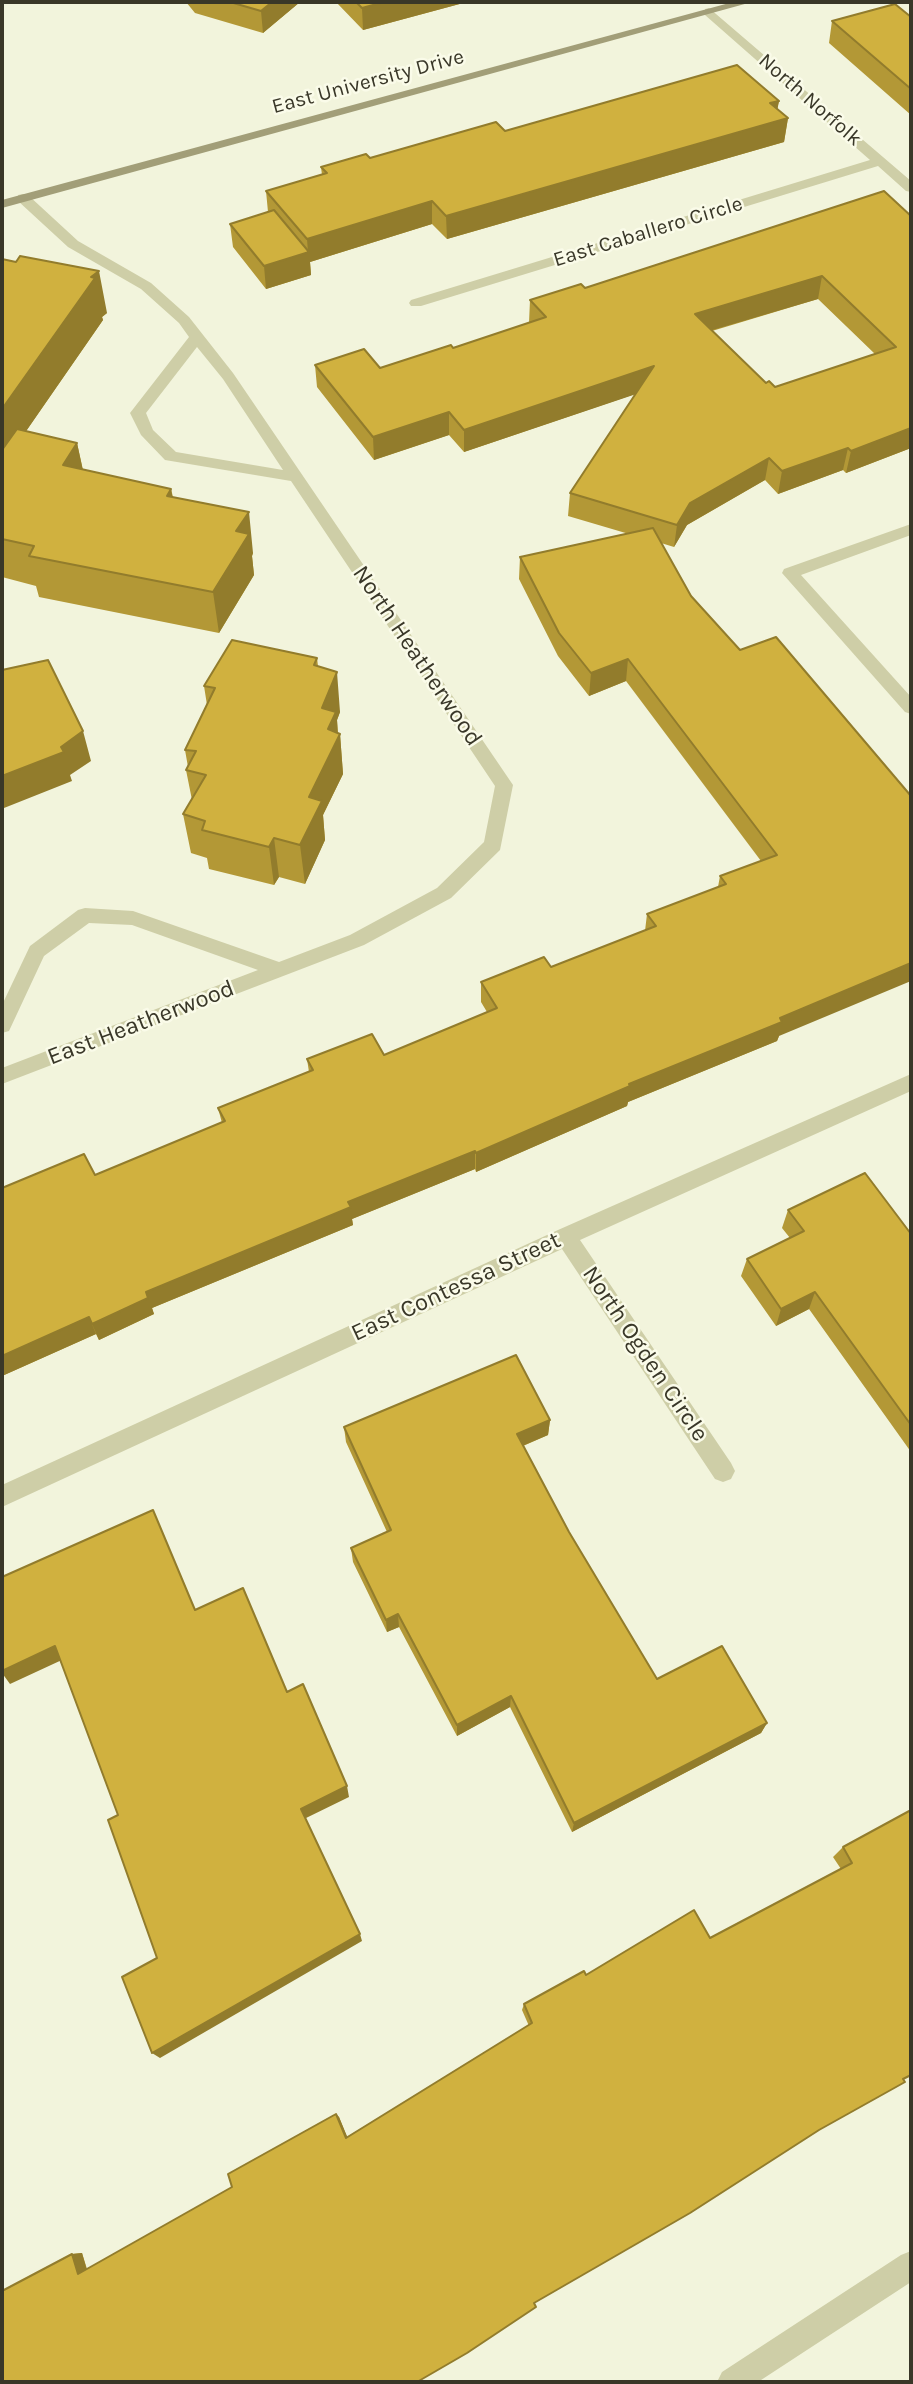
<!DOCTYPE html>
<style>
body{margin:0}
#map{position:relative;width:913px;height:2384px;overflow:hidden;background:#f2f4dc;font-family:Karla,sans-serif}
canvas{display:block}
.frame{position:absolute;inset:0;border:4px solid #393728;pointer-events:none}
</style>
<div id="map">
<canvas width="913" height="2384"></canvas>
<div class="frame"></div>
</div>
<script>
const g = document.querySelector('canvas').getContext('2d');
g.lineJoin = 'round';
const poly = rows => new Path2D(rows.map(r => 'M' + r).join(''));
function fill(path, color) { g.fillStyle = color; g.fill(path, 'evenodd'); }
function strokePath(path, color, width, dash) { g.strokeStyle = color; g.lineWidth = width; g.lineCap = dash ? 'butt' : 'round'; g.setLineDash(dash || []); g.stroke(path); }
function label(font, color, halo, rows, align = 'center') {
  g.font = font + ' Karla,sans-serif'; g.lineWidth = 5; g.setLineDash([]); g.textBaseline = 'middle'; g.strokeStyle = halo; g.fillStyle = color; for (const [text, x, y, turn = 0] of rows) {
    g.save(); g.translate(x, y); g.rotate((+turn || 0) * Math.PI / 180); g.textAlign = isNaN(turn) ? turn : align; if (halo) g.strokeText(text, 0, 0); g.fillText(text, 0, 0); g.restore();
  }
}
const lane = poly([
 [23,194,28,195,78,241,151,283,189,317,233,373,513,785,500,850,451,898,364,945,2,1084,2,1068,258,970,132,925,89,923,44,956,9,1031,2,1033,2,1005,30,946,78,910,85,908,133,911,279,962,350,935,437,888,484,842,495,786,291,481,165,460,141,435,130,413,189,337,179,323,141,289,68,247,18,201,18,195,23,194],
 [197,347,223,379,283,470,176,452,153,430,146,413,197,347]
]);
const street = poly([
 [709,8,911,181,911,192,906,191,878,166,421,306,411,306,409,303,411,300,870,160,705,15,705,9,709,8],
 [911,524,911,535,801,575,911,697,911,714,905,712,782,573,784,569,911,524],
 [911,1074,911,1091,580,1240,731,1463,735,1471,731,1479,723,1482,715,1479,562,1249,2,1507,2,1485,558,1230,911,1074],
 [911,2251,911,2282,758,2382,717,2382,722,2372,901,2255,911,2251]
]);
const secondary = poly([
 [733,2,752,2,2,208,2,200,733,2]
]);
const wall = poly([
 [186,2,300,2,263,33,195,13],
 [336,2,467,2,363,30],
 [911,17,911,115,829,43,832,21],
 [779,101,777,109,788,118,784,142,447,239,432,224,310,262,311,275,266,289,233,247,230,224,268,212,266,191,322,175,321,167,505,131],
 [884,191,911,448,846,473,843,470,778,494,765,480,687,525,674,547,661,543,691,596,740,650,776,637,779,1036,777,1041,628,1102,627,1106,476,1172,475,1169,352,1219,353,1225,152,1308,154,1314,99,1340,96,1334,2,1376,2,1188,95,1175,222,1123,218,1108,309,1072,307,1059,384,1055,487,1012,481,1002,481,982,551,967,645,931,647,914,718,887,720,876,761,861,626,681,589,696,558,656,519,579,520,557,629,534,568,516,570,493,635,394,464,452,449,435,374,460,317,387,315,365,380,368,453,348,529,323,530,300,585,288],
 [818,299,875,354,775,387,766,383,712,331],
 [2,259,107,313,102,317,103,320,26,431,77,443,83,470,171,489,173,497,253,553,252,556,254,575,219,633,39,597,36,586,2,577],
 [317,658,318,666,340,712,337,720,338,733,340,734,343,774,323,815,325,840,305,884,279,877,274,885,209,869,207,858,191,853,183,814,192,800,186,770,188,767,185,750,207,705,204,686],
 [788,1210,911,1234,911,1452,809,1309,776,1326,741,1276,747,1259,790,1238,782,1228],
 [550,1420,548,1435,523,1446,569,1532,657,1679,767,1723,761,1733,572,1832,510,1707,457,1736,399,1627,387,1632,353,1562,351,1548,387,1532,346,1442,344,1427],
 [911,1810,819,2130,534,2303,2,2382,72,2254,82,2253,87,2269,232,2187,336,2114,339,2117,347,2137,529,2026,522,2010,524,2004,586,1975,710,1938,841,1869,833,1857,843,1847]
]);
const shadedWall = poly([
 [272,2,300,2,263,33,261,11],
 [384,2,467,2,363,30,362,8],
 [779,101,775,122,788,118,784,142,447,239,446,216],
 [432,201,432,224,310,262,311,275,266,289,264,266,308,252,307,239],
 [99,271,107,313,102,317,103,320,2,466,2,409,91,277],
 [822,276,818,299,692,336,695,314],
 [654,366,651,389,464,452,464,430],
 [449,412,449,435,374,460,373,437],
 [911,428,911,448,846,473,851,451],
 [77,443,86,485,63,465],
 [848,448,843,470,778,494,782,471],
 [769,458,765,480,687,525,674,547,677,525,690,503],
 [171,489,178,530,167,496],
 [249,512,253,553,252,556,254,575,219,633,213,592,236,531],
 [628,659,626,681,589,696,591,673],
 [337,672,340,712,337,720,338,738,340,734,343,774,323,815,325,840,305,884,300,845,309,797,322,708],
 [83,731,91,761,70,775,72,781,4,808,2,802,2,776,61,747],
 [274,838,279,877,274,885,269,847],
 [911,963,911,981,779,1036,777,1041,628,1102,627,1106,476,1172,476,1153,629,1084,780,1018],
 [475,1151,475,1169,352,1219,353,1225,152,1308,154,1314,99,1340,92,1324,146,1292,348,1202],
 [815,1292,809,1309,776,1326,781,1309],
 [89,1317,96,1334,2,1376,2,1356],
 [550,1420,548,1435,515,1449,517,1434],
 [398,1614,399,1627,387,1632,386,1620],
 [55,1646,64,1659,10,1684,2,1673,2,1671],
 [511,1696,510,1707,457,1736,457,1725],
 [767,1723,761,1733,572,1832,574,1823],
 [347,1786,349,1797,304,1819,301,1809],
 [360,1934,362,1941,160,2058,152,2053],
 [336,2114,339,2117,349,2141,346,2138],
 [82,2253,88,2274,78,2274,72,2254]
]);
const building = poly([
 [230,2,272,2,261,11,230,2],
 [356,2,384,2,362,8,356,2],
 [895,4,911,17,911,89,832,21,895,4],
 [737,65,779,101,770,103,788,118,446,216,432,201,307,239,266,191,327,173,321,167,366,154,370,158,496,122,505,131,737,65],
 [884,191,911,216,911,428,851,451,848,448,782,471,769,458,690,503,677,525,570,493,654,366,464,430,449,412,373,437,315,365,364,349,380,368,451,345,453,348,546,317,530,300,581,284,585,288,884,191],
 [822,276,896,347,775,387,769,381,766,383,695,314,822,276],
 [274,210,309,252,264,266,230,224,274,210],
 [20,256,99,271,91,277,95,278,2,409,2,259,16,262,20,256],
 [17,429,77,443,63,465,171,489,167,496,249,512,236,531,249,534,213,592,29,556,34,546,2,539,2,450,17,429],
 [653,528,691,596,740,650,776,637,911,796,911,963,780,1018,782,1022,629,1084,630,1086,476,1153,475,1151,348,1202,351,1207,146,1292,148,1298,92,1324,89,1317,2,1356,2,1188,84,1154,95,1175,225,1121,218,1108,313,1070,307,1059,372,1034,384,1055,497,1008,481,982,544,957,551,967,656,926,647,914,726,884,720,876,777,855,628,659,591,673,559,633,520,557,653,528],
 [232,640,317,658,314,665,337,672,322,708,336,712,328,729,340,734,309,797,322,801,300,845,274,838,269,847,202,830,205,821,183,814,206,775,186,770,196,751,185,750,215,688,204,686,232,640],
 [48,660,83,731,61,747,64,752,2,776,2,670,48,660],
 [865,1173,911,1234,911,1425,815,1292,781,1309,747,1259,804,1231,788,1210,865,1173],
 [516,1355,550,1420,517,1434,569,1532,657,1679,722,1646,767,1723,574,1823,511,1696,457,1725,398,1614,386,1620,351,1548,391,1530,344,1427,516,1355],
 [153,1510,195,1610,243,1588,287,1692,303,1684,347,1786,301,1809,360,1934,152,2053,122,1977,157,1958,108,1820,118,1815,55,1646,2,1671,2,1577,153,1510],
 [911,1810,911,2075,903,2079,905,2082,819,2130,690,2213,534,2303,536,2307,467,2353,417,2382,2,2382,2,2291,72,2254,78,2274,232,2187,228,2174,336,2114,346,2138,532,2023,524,2004,584,1971,586,1975,694,1910,710,1938,852,1863,843,1847,911,1810]
]);
const farStreetnames = [
 ["East University Drive",368,82,-15],
 ["North Norfolk",810,100,41],
 ["East Caballero Circle",648,232,-17]
];
const streetNames = [
 ["North Heatherwood",417,656,56],
 ["East Heatherwood",141,1023,-21],
 ["East Contessa Street",456,1287,-25],
 ["North Ogden Circle",645,1354,56]
];
fill(lane, '#cecea7');
fill(street, '#cecea7');
fill(secondary, '#a29e78');
fill(wall, '#b39836');
fill(shadedWall, '#927c2c');
fill(building, '#d0b13f');
strokePath(building, '#927c2c', 2);
label('21px', '#393728', '#fafbe9', farStreetnames);
label('24px', '#393728', '#fafbe9', streetNames);
</script>
